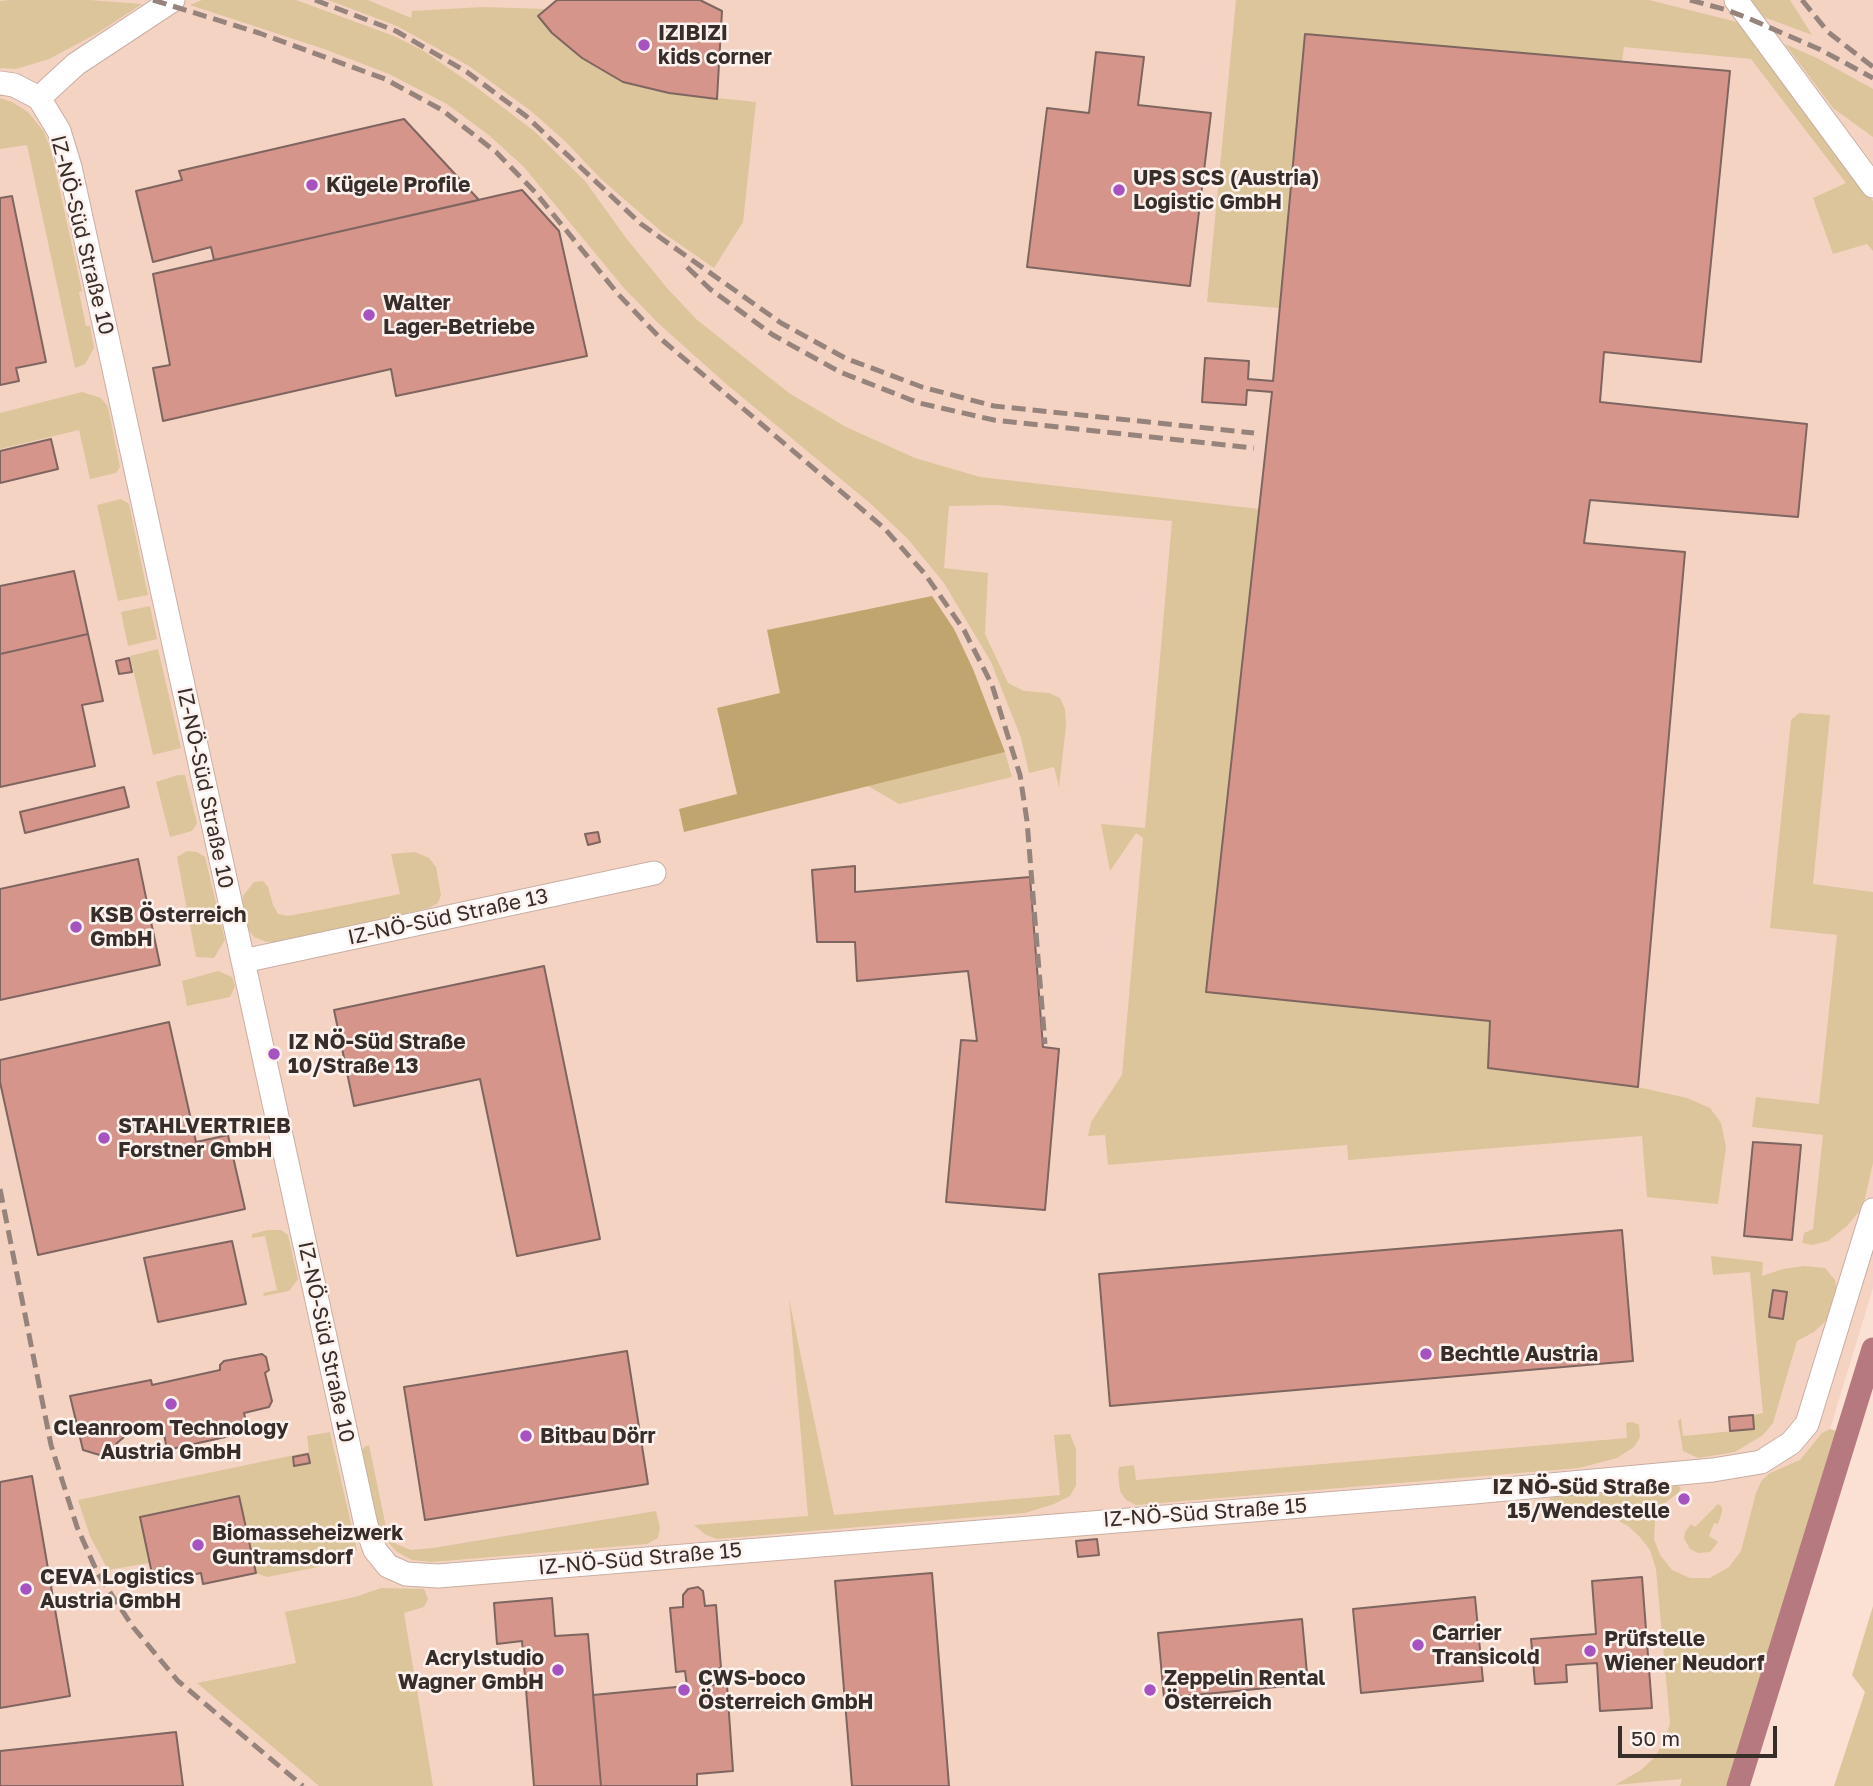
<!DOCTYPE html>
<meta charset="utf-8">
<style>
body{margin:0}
#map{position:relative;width:1873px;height:1786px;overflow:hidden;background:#fbe1d4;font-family:"Golos Text",sans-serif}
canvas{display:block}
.scale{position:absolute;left:1618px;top:1726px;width:159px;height:32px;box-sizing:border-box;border:4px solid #382e29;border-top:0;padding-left:9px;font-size:21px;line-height:24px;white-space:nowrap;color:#382e29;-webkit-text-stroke:5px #fdf2ed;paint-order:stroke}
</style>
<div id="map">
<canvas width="1873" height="1786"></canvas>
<div class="scale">50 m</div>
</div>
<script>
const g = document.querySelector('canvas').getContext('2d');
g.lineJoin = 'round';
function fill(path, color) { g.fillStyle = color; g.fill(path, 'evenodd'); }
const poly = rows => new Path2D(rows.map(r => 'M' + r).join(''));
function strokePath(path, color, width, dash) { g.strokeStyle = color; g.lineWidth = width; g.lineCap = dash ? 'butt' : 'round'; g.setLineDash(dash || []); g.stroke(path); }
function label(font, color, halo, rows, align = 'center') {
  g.font = font + ' "Golos Text",sans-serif'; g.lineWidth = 5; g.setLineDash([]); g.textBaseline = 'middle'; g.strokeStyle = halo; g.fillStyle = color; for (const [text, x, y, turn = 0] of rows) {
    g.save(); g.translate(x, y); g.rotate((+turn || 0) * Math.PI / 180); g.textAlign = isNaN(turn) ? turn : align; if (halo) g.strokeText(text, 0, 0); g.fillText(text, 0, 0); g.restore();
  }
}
const built = poly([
 [0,0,1873,0,1873,1288,1830,1429,1776,1505,1680,1786,0,1786]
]);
const green = poly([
 [11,0,90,0,142,4,96,34,49,59,16,69,0,68,0,1],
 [202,0,296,0,394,36,422,50,476,87,534,131,585,181,626,238,667,288,696,319,789,393,846,427,915,458,980,477,1259,509,1206,992,1490,1021,1488,1068,1638,1087,1687,1098,1710,1108,1721,1123,1726,1147,1718,1204,1647,1197,1642,1136,1348,1160,1347,1145,1108,1165,1105,1135,1088,1136,1091,1122,1122,1075,1143,838,1136,833,1110,871,1101,824,1145,828,1172,521,998,505,949,506,944,568,988,573,985,634,1008,683,1024,691,1049,693,1060,698,1065,709,1066,726,1059,787,1054,767,1029,773,1021,738,991,662,944,583,907,538,871,504,724,382,658,323,623,287,524,167,490,136,447,104,389,74,324,49,190,5],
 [328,0,368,0,411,18,412,11,482,7,546,9,538,16,552,33,582,58,623,82,669,93,756,102,743,222,714,268,662,232,601,179,565,141,531,111,469,66,397,26],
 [1236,0,1649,0,1737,22,1873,201,1873,251,1867,244,1833,254,1813,198,1846,183,1751,59,1624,47,1622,61,1306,34,1280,308,1207,302],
 [1750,0,1790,0,1812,35,1764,17],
 [1785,44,1817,58,1873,89,1873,137,1833,108],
 [0,98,12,102,28,112,44,132,51,150,82,291,79,292,86,326,90,326,94,348,85,364,75,368,27,145,0,149],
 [82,392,101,398,108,407,120,467,116,473,90,479,79,430,0,449,0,413],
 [121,499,129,504,148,595,118,601,97,505],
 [150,606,157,639,128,646,121,612],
 [158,649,181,748,153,755,130,656],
 [1799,713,1830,715,1813,884,1873,892,1873,1163,1863,1207,1847,1226,1828,1241,1812,1245,1802,1243,1804,1233,1813,1229,1823,1135,1752,1127,1756,1097,1819,1104,1837,935,1770,928,1791,720],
 [1005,752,1012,777,899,804,868,786],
 [178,775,185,775,197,823,192,831,170,837,156,782],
 [187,851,197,852,205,857,225,940,214,958,196,957,177,857],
 [415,852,429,858,436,867,441,895,438,903,429,908,284,942,267,942,254,937,248,929,242,904,243,896,254,882,263,881,268,887,273,905,278,914,288,916,320,910,400,894,391,854],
 [218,971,232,977,235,986,230,997,187,1006,182,981],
 [268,1230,281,1230,288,1235,298,1279,289,1291,264,1296,263,1293,277,1290,265,1236,252,1238,252,1234],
 [1711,1256,1763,1262,1762,1276,1783,1269,1804,1266,1825,1268,1835,1280,1838,1295,1831,1316,1814,1332,1797,1341,1773,1423,1763,1435,1735,1452,1698,1458,1683,1451,1678,1421,1681,1418,1683,1436,1754,1429,1753,1415,1763,1413,1750,1272,1713,1275],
 [789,1299,834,1515,1060,1495,1054,1435,1070,1434,1076,1449,1076,1485,1070,1496,1054,1504,1025,1513,717,1539,706,1535,694,1525,808,1516],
 [1633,1422,1639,1425,1640,1437,1634,1447,1617,1458,1579,1468,1136,1505,1126,1500,1120,1491,1118,1473,1119,1467,1134,1465,1136,1480,1627,1438,1626,1423],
 [1830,1429,1837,1431,1727,1786,1680,1786,1682,1779,1615,1785,1641,1770,1655,1757,1665,1739,1670,1723,1656,1569,1650,1550,1639,1536,1628,1526,1613,1518,1597,1513,1581,1510,1560,1511,1550,1505,1548,1501,1550,1497,1676,1485,1681,1488,1679,1492,1660,1507,1655,1521,1654,1539,1660,1555,1672,1570,1690,1578,1710,1578,1729,1567,1741,1551,1756,1493,1762,1480,1770,1473,1800,1460,1822,1433],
 [330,1432,357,1550,344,1562,267,1577,256,1573,239,1495,140,1516,149,1563,108,1570,90,1536,78,1500,309,1452,307,1436],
 [369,1445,387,1532,396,1544,411,1550,433,1548,656,1511,660,1528,658,1538,647,1544,432,1562,412,1560,397,1552,386,1540,378,1525,361,1454,364,1447],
 [1718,1504,1722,1507,1722,1512,1718,1524,1714,1523,1709,1536,1718,1542,1710,1552,1698,1553,1690,1549,1684,1538,1685,1532,1691,1524,1695,1527],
 [381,1588,424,1589,428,1599,424,1607,404,1613,433,1786,319,1786,197,1683,296,1663,285,1612,355,1597],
 [1873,1606,1873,1786,1834,1786,1865,1692,1852,1675]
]);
const forest = poly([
 [932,596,954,629,973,669,1005,752,684,832,679,809,737,794,717,708,780,693,767,630]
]);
const canal = poly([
 [1738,1786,1873,1349]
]);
const building = poly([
 [557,0,700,0,722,11,717,99,669,93,623,82,582,58,552,33,538,16,557,0],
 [1305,34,1730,71,1701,362,1604,352,1600,402,1807,424,1798,517,1590,500,1584,543,1685,552,1638,1087,1488,1068,1490,1021,1206,992,1272,392,1247,390,1246,405,1202,402,1205,358,1249,361,1248,379,1273,381,1305,34],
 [1096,52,1144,57,1138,105,1211,113,1190,286,1027,267,1047,108,1089,113,1096,52],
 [404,119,479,200,214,260,211,247,153,262,136,191,182,180,179,171,404,119],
 [522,190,559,231,587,356,396,396,391,369,163,421,153,368,170,365,153,274,522,190],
 [12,196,46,362,16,368,19,381,0,385,0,198,12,196],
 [51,439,58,469,0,483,0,451,51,439],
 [74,571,88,634,0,654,0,586,74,571],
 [88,634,103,701,82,705,95,766,0,787,0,654,88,634],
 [129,658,132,672,119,674,116,661,129,658],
 [124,787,129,807,25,833,20,812,124,787],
 [598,832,600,842,588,845,585,834,598,832],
 [138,859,160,965,0,1000,0,889,138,859],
 [855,866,855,892,1030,877,1043,1047,1059,1049,1045,1210,946,1202,961,1040,977,1041,968,971,857,981,855,942,817,942,812,870,855,866],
 [544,966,600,1239,517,1256,480,1079,354,1106,334,1010,544,966],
 [169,1022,196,1142,228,1135,245,1209,38,1255,0,1082,0,1060,169,1022],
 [1753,1142,1801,1145,1792,1240,1744,1236,1753,1142],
 [1622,1230,1633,1361,1110,1406,1099,1274,1622,1230],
 [232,1241,246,1304,158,1322,144,1258,232,1241],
 [1773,1290,1787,1292,1783,1319,1769,1317,1773,1290],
 [627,1351,648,1484,425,1520,404,1387,627,1351],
 [262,1354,266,1357,269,1370,265,1373,272,1401,269,1407,244,1413,248,1432,167,1450,162,1423,123,1432,124,1437,116,1444,113,1459,83,1450,70,1396,151,1380,152,1385,220,1370,220,1365,224,1361,262,1354],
 [1753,1415,1754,1429,1730,1431,1729,1417,1753,1415],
 [308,1454,310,1463,294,1466,293,1457,308,1454],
 [32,1476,70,1696,0,1708,0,1482,32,1476],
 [239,1496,256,1573,203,1584,201,1573,154,1583,140,1517,239,1496],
 [1097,1539,1099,1555,1078,1557,1076,1541,1097,1539],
 [932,1573,949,1786,852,1786,835,1581,932,1573],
 [1642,1577,1652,1708,1600,1711,1597,1663,1566,1665,1567,1682,1535,1684,1531,1639,1596,1634,1592,1581,1642,1577],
 [698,1587,703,1591,705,1606,716,1605,721,1668,710,1669,712,1685,727,1685,733,1771,697,1774,697,1786,601,1786,593,1695,687,1686,685,1671,676,1672,670,1608,683,1607,683,1595,688,1589,698,1587],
 [1475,1597,1483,1681,1361,1693,1353,1609,1475,1597],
 [552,1598,555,1636,588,1634,601,1786,534,1786,522,1641,497,1644,494,1603,552,1598],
 [1302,1619,1308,1684,1164,1698,1158,1633,1302,1619],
 [176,1732,183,1786,0,1786,0,1751,176,1732]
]);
const minor = poly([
 [1736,0,1873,186],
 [0,83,14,85,39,98,59,131,70,167,366,1525,375,1550,388,1566,406,1574,438,1576,1474,1492,1713,1470,1761,1462,1791,1443,1807,1424,1873,1210],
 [39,98,76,64,173,0],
 [243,961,654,873]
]);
const rail = poly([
 [153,0,259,33,385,79,442,110,496,152,535,192,618,294,661,339,884,528,925,574,964,630,992,685,1020,775,1027,821,1045,1044],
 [315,0,396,31,467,72,526,116,641,224,781,323,845,358,922,387,994,406,1254,433],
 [1690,0,1727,10,1750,19,1819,49,1873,78],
 [1802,0,1828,32,1873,67],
 [687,267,710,289,773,335,840,372,919,403,994,420,1254,448],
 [0,1189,51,1445,77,1527,98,1574,133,1627,178,1681,303,1786]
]);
const markers = [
 [644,45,7,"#a652c1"],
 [312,185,7,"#a652c1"],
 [1119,190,7,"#a652c1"],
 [369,315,7,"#a652c1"],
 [76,927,7,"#a652c1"],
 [274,1054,7,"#a652c1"],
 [104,1138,7,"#a652c1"],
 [1426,1354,7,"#a652c1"],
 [171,1404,7,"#a652c1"],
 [526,1436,7,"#a652c1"],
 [1684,1499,7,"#a652c1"],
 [198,1545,7,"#a652c1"],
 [26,1589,7,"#a652c1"],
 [1418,1645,7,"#a652c1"],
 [1590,1651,7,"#a652c1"],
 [558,1670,7,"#a652c1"],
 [684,1690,7,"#a652c1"],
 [1150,1690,7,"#a652c1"]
];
const poiNames = [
 ["IZIBIZI",658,33],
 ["kids corner",658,57],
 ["UPS SCS (Austria)",1133,178],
 ["Logistic GmbH",1133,202],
 ["Kügele Profile",326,185],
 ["Walter",383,303],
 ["Lager-Betriebe",383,327],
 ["KSB Österreich",90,915],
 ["GmbH",90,939],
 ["IZ NÖ-Süd Straße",288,1042],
 ["10/Straße 13",288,1066],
 ["STAHLVERTRIEB",118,1126],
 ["Forstner GmbH",118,1150],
 ["Bechtle Austria",1440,1354],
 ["Cleanroom Technology",171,1428,"center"],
 ["Austria GmbH",171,1452,"center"],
 ["Bitbau Dörr",540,1436],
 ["IZ NÖ-Süd Straße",1670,1487,"right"],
 ["15/Wendestelle",1670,1511,"right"],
 ["Biomasseheizwerk",212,1533],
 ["Guntramsdorf",212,1557],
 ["CEVA Logistics",40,1577],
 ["Austria GmbH",40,1601],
 ["Carrier",1432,1633],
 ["Transicold",1432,1657],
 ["Prüfstelle",1604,1639],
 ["Wiener Neudorf",1604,1663],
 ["Acrylstudio",544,1658,"right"],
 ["Wagner GmbH",544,1682,"right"],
 ["CWS-boco",698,1678],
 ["Österreich GmbH",698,1702],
 ["Zeppelin Rental",1164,1678],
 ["Österreich",1164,1702]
];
const streetNames = [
 ["IZ-NÖ-Süd Straße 10",82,235,76],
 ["IZ-NÖ-Süd Straße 10",205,788,78],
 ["IZ-NÖ-Süd Straße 13",448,917,-12],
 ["IZ-NÖ-Süd Straße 10",326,1342,78],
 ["IZ-NÖ-Süd Straße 15",1205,1513,-4],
 ["IZ-NÖ-Süd Straße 15",640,1559,-5]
];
fill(built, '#f5d3c3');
fill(green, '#dcc59a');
fill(forest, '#c0a56e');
strokePath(canal, '#b77980', 23);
fill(building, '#d5958a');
strokePath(building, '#7e6560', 2);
strokePath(minor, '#c8afa3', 25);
strokePath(minor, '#fff', 23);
strokePath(rail, '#96847c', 5, [14, 7]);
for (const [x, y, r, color] of markers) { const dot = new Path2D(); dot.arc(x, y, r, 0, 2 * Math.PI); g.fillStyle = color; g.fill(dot); strokePath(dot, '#fdf2ed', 2.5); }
label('bold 21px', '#382e29', '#fdf2ed', poiNames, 'left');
label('21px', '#382e29', '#fdf2ed', streetNames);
</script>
